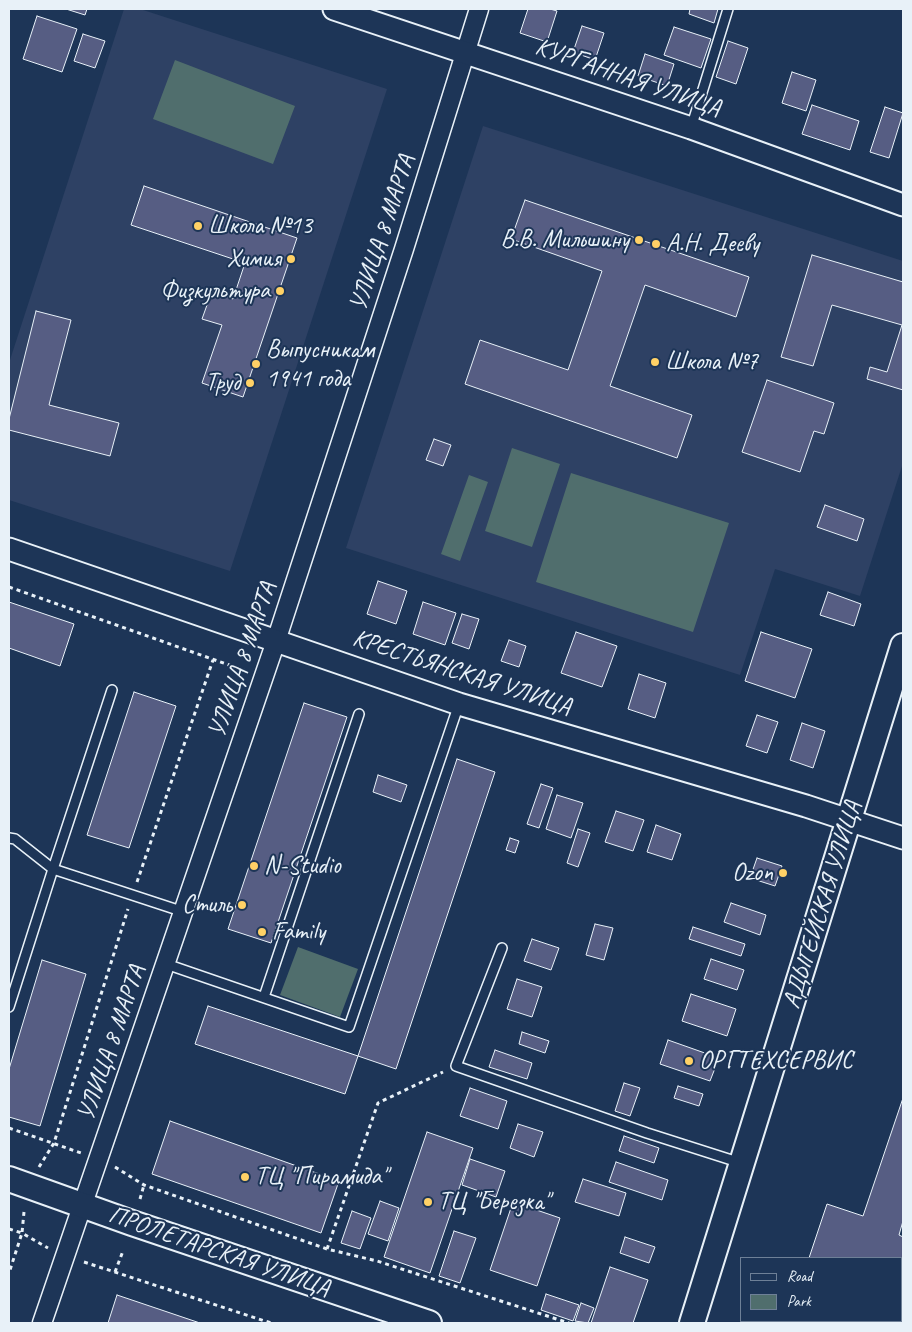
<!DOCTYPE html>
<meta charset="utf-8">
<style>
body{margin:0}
#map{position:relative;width:912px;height:1332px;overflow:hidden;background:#1d3557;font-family:Caveat,sans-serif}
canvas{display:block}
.frame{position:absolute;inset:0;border:10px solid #e8f1f8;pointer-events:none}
.legend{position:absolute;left:740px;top:1257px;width:162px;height:65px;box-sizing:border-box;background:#1d3557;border:1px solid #6e8097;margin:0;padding:6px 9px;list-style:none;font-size:15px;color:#e8f1f8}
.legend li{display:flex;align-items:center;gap:10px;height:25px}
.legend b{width:25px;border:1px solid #6e8097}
</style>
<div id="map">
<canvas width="912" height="1332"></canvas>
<div class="frame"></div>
<ul class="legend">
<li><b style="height:6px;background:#1d3557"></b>Road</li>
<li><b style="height:14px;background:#506e6d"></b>Park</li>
</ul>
</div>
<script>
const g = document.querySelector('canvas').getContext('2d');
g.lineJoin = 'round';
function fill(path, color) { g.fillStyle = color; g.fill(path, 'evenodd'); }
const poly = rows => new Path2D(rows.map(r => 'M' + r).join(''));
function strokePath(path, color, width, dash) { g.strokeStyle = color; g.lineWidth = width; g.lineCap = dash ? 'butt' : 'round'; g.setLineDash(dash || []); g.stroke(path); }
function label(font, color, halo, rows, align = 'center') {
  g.font = font + ' Caveat,sans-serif'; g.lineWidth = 4; g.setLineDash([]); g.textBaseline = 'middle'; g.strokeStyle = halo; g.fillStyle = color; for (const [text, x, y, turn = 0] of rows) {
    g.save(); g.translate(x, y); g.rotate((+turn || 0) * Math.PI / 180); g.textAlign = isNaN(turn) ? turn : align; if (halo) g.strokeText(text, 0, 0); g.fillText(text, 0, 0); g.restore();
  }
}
const built = poly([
 [124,9,140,9,387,89,230,571,9,500,9,363],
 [483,126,903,261,903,463,860,596,775,569,740,675,346,548]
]);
const green = poly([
 [175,60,295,106,273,164,153,119],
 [512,448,560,464,532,547,485,531],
 [571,473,729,523,693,632,536,582],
 [469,475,488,482,460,561,441,554],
 [298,947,358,969,340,1017,280,995]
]);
const building = poly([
 [66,9,87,9,85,15,66,9],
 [528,9,550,9,557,11,547,42,520,33,528,9],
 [690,9,718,9,714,23,689,14,690,9],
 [37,16,77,29,62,72,23,59,37,16],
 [582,26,604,33,595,60,573,52,582,26],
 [674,27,711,39,701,68,664,55,674,27],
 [83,34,105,41,95,68,74,61,83,34],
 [728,41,748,48,736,84,716,77,728,41],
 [645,54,674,64,667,86,638,76,645,54],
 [792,72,816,80,806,111,782,103,792,72],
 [812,105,859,121,850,150,802,134,812,105],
 [885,107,903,113,889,158,870,152,885,107],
 [144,186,297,238,243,397,202,383,222,325,202,319,212,291,233,299,245,263,131,225,144,186],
 [525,200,749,277,736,317,645,285,610,386,692,415,677,458,465,384,480,340,568,370,602,271,511,239,525,200],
 [812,255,903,282,903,390,867,379,870,367,887,372,902,325,832,305,813,366,781,357,812,255],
 [36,311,71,320,49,405,119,423,110,456,9,430,9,419,36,311],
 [767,380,834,403,824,434,814,431,800,472,742,452,767,380],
 [434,439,451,445,443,466,426,460,434,439],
 [825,505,864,519,857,541,817,527,825,505],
 [378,581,407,591,396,624,367,614,378,581],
 [828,592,861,604,854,626,820,615,828,592],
 [9,602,74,624,60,666,9,648,9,602],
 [423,602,456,613,445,645,413,634,423,602],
 [462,614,479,619,469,649,452,643,462,614],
 [576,632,617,646,602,687,561,673,576,632],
 [761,632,812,649,795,698,745,681,761,632],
 [509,640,526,646,519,667,501,661,509,640],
 [639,674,666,683,655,718,628,709,639,674],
 [134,692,176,706,129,848,87,835,134,692],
 [304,703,347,717,271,943,228,929,304,703],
 [757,715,778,722,767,753,746,746,757,715],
 [802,723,825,731,813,768,790,760,802,723],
 [457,759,495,772,396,1069,358,1056,457,759],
 [378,775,407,785,401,802,373,792,378,775],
 [541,784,553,788,539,828,527,824,541,784],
 [557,795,583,803,571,838,546,829,557,795],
 [616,811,644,820,633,851,605,842,616,811],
 [656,825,681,834,672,860,647,852,656,825],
 [578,829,590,833,578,867,567,863,578,829],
 [510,838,519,841,515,853,506,850,510,838],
 [757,858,782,866,775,886,750,878,757,858],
 [731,903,766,915,760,935,724,922,731,903],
 [595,924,613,928,604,960,586,955,595,924],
 [693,927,745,944,741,956,689,939,693,927],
 [532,939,559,948,551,970,524,961,532,939],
 [711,959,744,970,737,990,704,979,711,959],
 [42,960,86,974,40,1126,9,1117,9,1069,42,960],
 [517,979,542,987,532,1017,507,1009,517,979],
 [691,994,736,1009,727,1036,682,1021,691,994],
 [208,1006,358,1056,345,1094,195,1044,208,1006],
 [522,1032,549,1041,545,1053,519,1044,522,1032],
 [668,1040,719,1058,710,1081,660,1064,668,1040],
 [495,1050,532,1063,527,1079,489,1067,495,1050],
 [624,1083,640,1088,630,1116,615,1111,624,1083],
 [678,1086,703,1094,699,1106,674,1098,678,1086],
 [470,1088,507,1101,498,1129,460,1116,470,1088],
 [903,1098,903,1221,899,1235,903,1237,903,1287,901,1294,901,1258,809,1258,827,1204,863,1216,903,1098],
 [170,1121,339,1181,321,1233,152,1174,170,1121],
 [518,1124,543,1132,534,1157,510,1148,518,1124],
 [427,1132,473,1148,430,1273,384,1257,427,1132],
 [624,1136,659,1148,654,1163,619,1151,624,1136],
 [470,1159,505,1171,496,1197,462,1185,470,1159],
 [616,1162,668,1180,662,1200,609,1182,616,1162],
 [583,1179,626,1193,619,1216,575,1202,583,1179],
 [380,1201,399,1208,388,1241,368,1234,380,1201],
 [513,1202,560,1218,537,1286,490,1270,513,1202],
 [352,1211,371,1218,360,1249,341,1243,352,1211],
 [454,1231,476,1238,460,1283,439,1276,454,1231],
 [625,1237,655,1247,649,1263,620,1253,625,1237],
 [610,1267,648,1280,633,1323,591,1323,610,1267],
 [546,1294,579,1305,573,1321,541,1310,546,1294],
 [117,1295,200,1323,108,1323,117,1295],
 [581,1303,594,1308,588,1323,575,1321,581,1303],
 [833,1321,892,1321,891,1323,841,1323,833,1321]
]);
const path = poly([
 [9,587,246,671],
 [137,882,213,660],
 [9,1128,81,1153],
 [39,1167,54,1143,128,909],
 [115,1167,144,1185,327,1249,377,1261,569,1323],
 [140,1199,144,1185],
 [24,1212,22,1233,48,1248],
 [9,1229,22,1233,9,1273],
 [327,1249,378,1103,443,1072],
 [84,1262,271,1323],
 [115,1272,123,1251],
 [814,1321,822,1323]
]);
const service = poly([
 [691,128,728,9],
 [9,838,15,839,53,869,112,690],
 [502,948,456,1066,647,1133,741,1163],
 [166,964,349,1027,459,704],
 [264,997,359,714],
 [9,1007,53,869,184,912]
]);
const minor = poly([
 [42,1323,276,641,404,249,479,9]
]);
const tertiary = poly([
 [334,9,691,128,903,205],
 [9,549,459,704,806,806,903,838]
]);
const secondary = poly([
 [9,1179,132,1223,429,1323],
 [692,1323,903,646]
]);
const markers = [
 [198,226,5,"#ffd166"],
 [639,240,5,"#ffd166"],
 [656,244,5,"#ffd166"],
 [291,259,5,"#ffd166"],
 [280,291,5,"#ffd166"],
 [655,362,5,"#ffd166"],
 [256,364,5,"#ffd166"],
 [250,383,5,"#ffd166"],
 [254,866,5,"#ffd166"],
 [783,873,5,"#ffd166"],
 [242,905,5,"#ffd166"],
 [262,932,5,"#ffd166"],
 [689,1061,5,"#ffd166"],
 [245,1177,5,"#ffd166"],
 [428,1202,5,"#ffd166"]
];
const streetNames = [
 ["КУРГАННАЯ УЛИЦА",628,78,19],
 ["УЛИЦА 8 МАРТА",383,233,-72],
 ["УЛИЦА 8 МАРТА",243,660,-71],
 ["КРЕСТЬЯНСКАЯ УЛИЦА",462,673,18],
 ["АДЫГЕЙСКАЯ УЛИЦА",823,905,-73],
 ["УЛИЦА 8 МАРТА",112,1043,-71],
 ["ПРОЛЕТАРСКАЯ УЛИЦА",219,1252,19]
];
const poiNames = [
 ["Школа №13",208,226],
 ["В.В. Мильшину",629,240,"right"],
 ["А.Н. Дееву",666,244],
 ["Химия",281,259,"right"],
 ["Физкультура",270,291,"right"],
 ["Выпусникам",266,350],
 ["1941 года",266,379],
 ["Школа №7",665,362],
 ["Труд",240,383,"right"],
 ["N-Studio",264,866],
 ["Ozon",773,873,"right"],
 ["Стиль",232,905,"right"],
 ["Family",272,932],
 ["ОРГТЕХСЕРВИС",699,1061],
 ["ТЦ \"Пирамида\"",255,1177],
 ["ТЦ \"Березка\"",438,1202]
];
fill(built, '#2e4164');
fill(green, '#506e6d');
fill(building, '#565d83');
strokePath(building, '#e8f1f8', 1);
strokePath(service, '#e8f1f8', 12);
strokePath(minor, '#e8f1f8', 21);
strokePath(tertiary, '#e8f1f8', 25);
strokePath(secondary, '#e8f1f8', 28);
strokePath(path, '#e8f1f8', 3, [4, 4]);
strokePath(service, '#1d3557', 9);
strokePath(minor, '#1d3557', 18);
strokePath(tertiary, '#1d3557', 21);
strokePath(secondary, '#1d3557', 24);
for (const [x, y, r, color] of markers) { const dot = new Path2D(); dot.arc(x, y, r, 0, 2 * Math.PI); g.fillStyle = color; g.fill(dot); strokePath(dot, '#1d3557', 2); }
label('25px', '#e8f1f8', '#1d3557', streetNames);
label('25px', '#e8f1f8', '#1d3557', poiNames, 'left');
</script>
